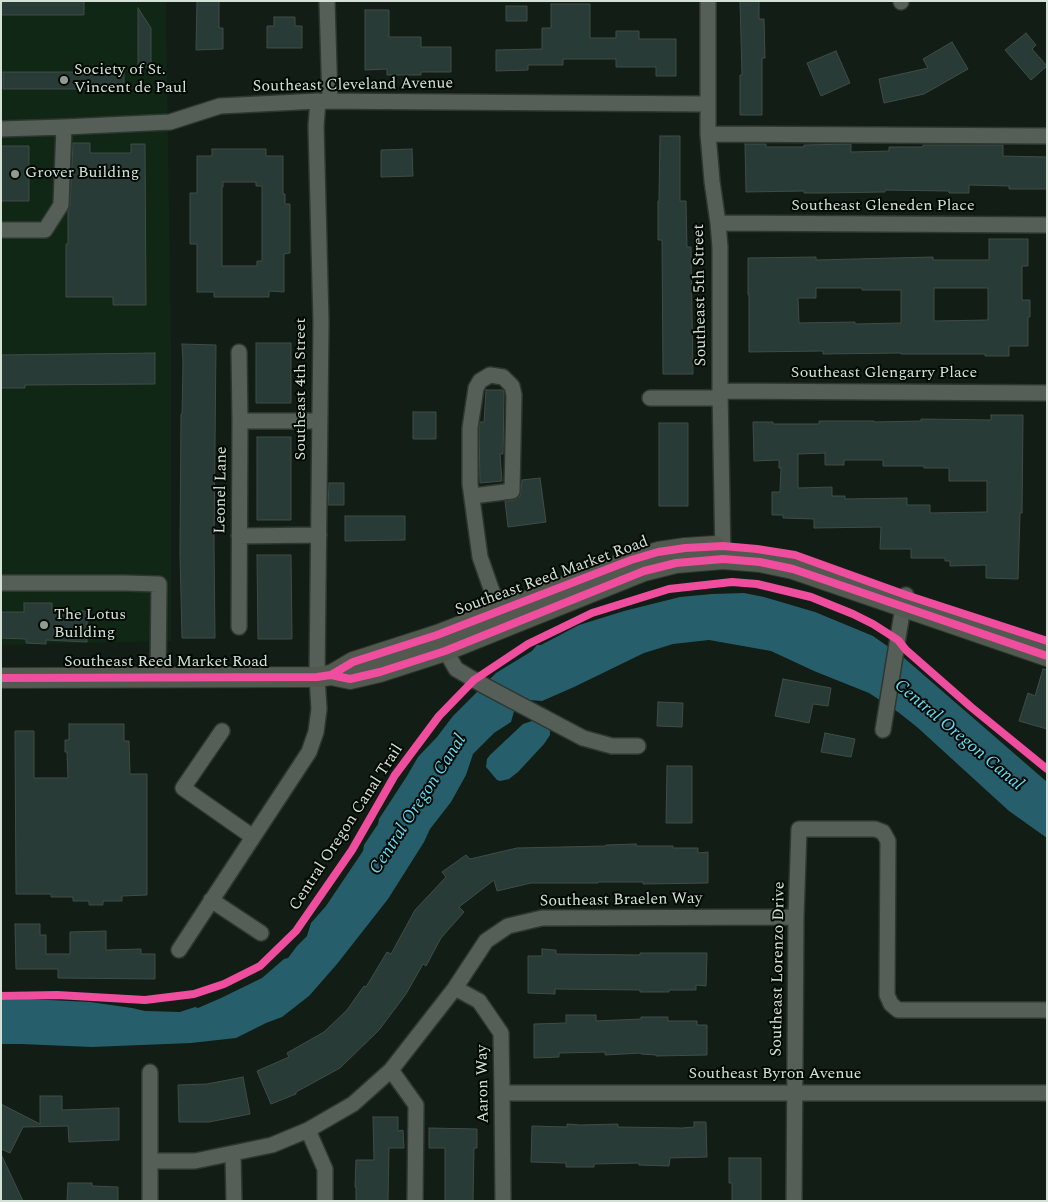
<!DOCTYPE html>
<style>
body{margin:0}
#map{position:relative;width:1048px;height:1202px;overflow:hidden;background:#121d15;font-family:Spectral,serif}
canvas{display:block}
.frame{position:absolute;inset:0;border:2px solid #d4e1d6;pointer-events:none}
</style>
<div id="map">
<canvas width="1048" height="1202"></canvas>
<div class="frame"></div>
</div>
<script>
const g = document.querySelector('canvas').getContext('2d');
g.lineJoin = 'round';
function fill(path, color) { g.fillStyle = color; g.fill(path, 'evenodd'); }
const poly = rows => new Path2D(rows.map(r => 'M' + r).join(''));
function strokePath(path, color, width, dash) { g.strokeStyle = color; g.lineWidth = width; g.lineCap = dash ? 'butt' : 'round'; g.setLineDash(dash || []); g.stroke(path); }
function label(font, color, halo, rows, align = 'center') {
  g.font = font + ' Spectral,serif'; g.lineWidth = 4; g.setLineDash([]); g.textBaseline = 'middle'; g.strokeStyle = halo; g.fillStyle = color; for (const [text, x, y, turn = 0] of rows) {
    g.save(); g.translate(x, y); g.rotate((+turn || 0) * Math.PI / 180); g.textAlign = isNaN(turn) ? turn : align; if (halo) g.strokeText(text, 0, 0); g.fillText(text, 0, 0); g.restore();
  }
}
const built = poly([
 [1,1,166,1,171,338,171,641,1,645]
]);
const water = poly([
 [744,593,764,597,815,612,873,636,903,657,1047,782,1047,838,1009,811,917,727,898,712,869,693,814,671,771,651,709,640,673,644,644,653,574,687,542,701,529,700,515,708,511,722,494,733,473,754,466,775,451,802,430,829,424,842,388,899,337,964,309,996,282,1017,266,1023,236,1038,191,1043,92,1047,21,1044,1,1044,1,1000,29,999,90,1002,132,1008,145,1011,180,1012,195,1007,198,1008,221,998,262,978,284,959,288,958,297,946,307,936,311,923,326,906,363,851,364,845,378,824,379,819,407,776,418,757,437,737,453,716,496,673,532,651,537,645,541,645,579,625,624,611,680,597,712,594],
 [535,720,544,724,550,731,550,735,544,744,518,772,509,779,500,781,497,780,486,767,487,759,490,755,523,724]
]);
const building = poly([
 [1,1,84,1,84,15,1,15,1,1],
 [197,1,219,1,219,28,223,28,223,49,196,50,197,1],
 [740,1,759,1,759,19,764,19,765,58,762,58,762,115,740,115,740,75,742,75,740,1],
 [551,4,590,4,590,38,616,38,616,31,639,31,639,39,676,39,676,76,656,76,656,67,616,67,616,59,563,59,563,65,528,65,528,70,496,71,496,50,542,49,542,28,551,28,551,4],
 [506,6,527,6,527,21,506,21,506,6],
 [138,8,151,28,151,67,138,67,138,8],
 [365,10,389,10,389,37,421,37,421,47,451,47,451,72,421,72,421,75,387,75,387,69,365,70,365,10],
 [274,17,295,17,295,26,302,26,302,48,267,48,267,26,274,26,274,17],
 [1026,33,1036,45,1032,49,1047,66,1031,80,1005,50,1026,33],
 [952,42,968,69,924,94,884,103,879,79,928,68,923,59,952,42],
 [836,51,850,83,821,96,807,63,836,51],
 [3,72,124,72,124,89,3,89,3,72],
 [660,136,680,136,680,201,686,201,687,247,691,247,693,374,663,374,662,240,658,240,658,201,659,201,660,136],
 [73,143,90,143,90,153,131,153,131,144,145,144,146,305,113,305,113,297,66,297,66,244,68,244,68,212,70,205,73,143],
 [745,144,766,144,766,147,804,147,804,145,851,144,851,152,889,151,889,147,923,147,923,145,1003,145,1003,156,1047,157,1047,189,1009,189,1009,186,969,185,969,193,949,193,949,191,885,190,885,192,821,193,804,193,804,191,746,192,745,144],
 [1,146,29,146,29,201,1,201,1,146],
 [212,149,266,149,266,156,283,156,283,194,285,194,285,204,290,204,290,253,284,254,284,292,269,291,269,297,214,297,214,292,197,292,197,244,190,244,190,193,197,193,197,156,212,156,212,149],
 [223,182,256,182,256,186,262,186,262,261,257,261,257,266,222,266,222,187,223,187,223,182],
 [412,149,413,176,381,177,381,150,412,149],
 [989,239,1028,239,1028,266,1022,266,1022,300,1030,300,1030,317,1028,317,1028,346,1009,346,1009,356,985,356,985,354,901,354,901,353,823,354,823,351,749,352,749,295,748,295,748,258,816,257,816,260,933,257,933,260,989,260,989,239],
 [816,288,862,288,862,290,901,290,901,323,855,324,855,322,799,323,798,298,816,298,816,288],
 [934,288,988,288,988,320,934,321,934,288],
 [256,343,291,343,291,403,256,403,256,343],
 [182,344,216,345,214,544,215,638,182,638,180,554,181,414,182,414,183,363,182,344],
 [155,353,155,384,25,385,25,388,1,388,1,355,155,353],
 [486,390,503,390,504,393,503,454,500,454,502,481,480,483,479,429,480,422,484,422,486,390],
 [413,412,436,412,436,439,413,439,413,412],
 [991,415,1023,415,1022,513,1020,513,1018,579,986,578,986,565,950,566,950,561,945,561,945,558,911,558,911,549,880,549,881,527,814,528,814,519,783,518,783,515,772,515,772,492,780,492,781,468,779,468,779,460,754,461,753,422,773,422,773,424,819,424,819,421,874,421,874,422,921,421,921,419,991,420,991,415],
 [825,453,825,465,844,465,844,460,883,460,883,466,924,466,924,468,949,468,949,481,987,481,987,512,930,513,930,505,907,505,907,498,845,499,845,496,832,496,832,487,798,488,798,454,825,453],
 [659,423,688,423,688,506,659,506,659,423],
 [257,437,291,437,291,520,257,520,257,437],
 [540,478,546,522,508,527,505,501,514,500,520,496,521,491,522,480,540,478],
 [329,483,344,483,344,505,328,505,329,483],
 [345,516,405,516,405,540,345,541,345,516],
 [257,555,291,555,292,639,258,639,257,555],
 [24,603,52,603,52,611,87,611,87,642,46,640,46,644,26,643,26,639,1,638,1,612,24,612,24,603],
 [1043,669,1047,670,1047,729,1019,721,1028,693,1035,696,1043,669],
 [783,679,831,688,828,706,813,704,809,723,775,716,783,679],
 [658,702,683,703,682,727,657,726,658,702],
 [69,724,124,724,124,741,129,741,130,774,147,774,147,895,122,896,122,901,103,901,103,905,89,905,89,901,73,901,73,897,51,897,51,894,16,894,15,731,34,731,34,778,68,778,67,752,65,752,65,740,69,740,69,724],
 [825,733,855,739,851,757,821,752,825,733],
 [667,766,692,766,692,823,666,823,667,766],
 [636,844,636,846,673,846,673,848,698,848,698,853,708,852,708,883,643,884,643,882,598,882,598,883,531,883,497,891,494,880,459,907,464,912,441,938,426,966,423,964,406,994,379,1030,340,1068,296,1092,296,1094,271,1104,257,1071,289,1057,287,1053,324,1032,347,1010,364,986,366,987,387,952,391,954,415,910,446,877,442,872,466,855,470,859,517,848,606,846,606,845,636,844],
 [15,924,40,924,40,935,46,935,46,954,70,954,70,932,106,931,106,950,141,949,141,954,155,954,155,979,58,978,58,969,16,969,15,924],
 [542,949,556,950,556,954,640,955,640,953,707,953,706,986,696,985,696,990,669,990,669,992,640,992,640,990,555,989,555,994,528,993,528,956,542,956,542,949],
 [566,1015,596,1015,596,1021,641,1019,641,1017,668,1017,668,1021,697,1021,697,1025,707,1025,707,1055,656,1056,656,1055,641,1054,641,1053,605,1055,605,1052,559,1053,559,1057,534,1058,534,1024,566,1023,566,1015],
 [243,1077,250,1114,209,1122,179,1122,178,1085,207,1084,243,1077],
 [40,1096,62,1096,62,1110,119,1108,119,1140,69,1142,68,1126,23,1127,10,1153,1,1149,1,1104,40,1124,40,1096],
 [373,1117,398,1117,398,1131,403,1130,404,1148,389,1148,388,1201,356,1201,356,1187,355,1187,356,1160,374,1160,373,1117],
 [694,1122,706,1122,707,1157,670,1158,669,1166,639,1165,639,1163,594,1164,594,1167,566,1167,566,1163,531,1162,532,1126,567,1127,567,1124,580,1125,618,1124,618,1127,682,1128,694,1127,694,1122],
 [429,1128,477,1129,477,1148,474,1148,473,1201,445,1201,445,1148,429,1148,429,1128],
 [1,1154,23,1201,1,1201,1,1154],
 [729,1158,761,1158,761,1201,732,1201,732,1183,729,1183,729,1158],
 [68,1183,92,1183,92,1186,118,1187,118,1201,67,1201,68,1183]
]);
const minor = poly([
 [327,1,330,101],
 [708,1,708,134,712,181,718,223,720,247,720,391,723,559],
 [901,1,901,2],
 [1,129,64,127,170,122,220,106,318,101,707,104],
 [708,134,1047,136],
 [718,223,1047,225],
 [1,230,45,230,61,205,64,127],
 [720,391,1047,393],
 [650,398,720,398],
 [240,421,319,421],
 [473,496,512,491,514,395,512,386,503,377,490,375,480,381,476,388,470,428,470,484,480,557,493,594,501,610],
 [239,536,319,535],
 [1,583,125,583,159,584,158,677],
 [239,627,240,421,239,352],
 [441,643,456,669,483,685,583,738,612,746,638,746],
 [883,730,903,607,906,595],
 [222,731,183,788,253,837],
 [211,900,261,933],
 [179,950,309,752,316,732,319,709,317,677,321,322,316,126,318,101],
 [455,988,479,1001,501,1033,502,1093,503,1201],
 [391,1070,416,1105,415,1201],
 [502,1093,1047,1093],
 [308,1130,325,1169,325,1201],
 [233,1154,234,1201],
 [150,1161,195,1161,272,1145,308,1130,353,1104,391,1070,455,988,486,941,508,926,542,918,796,917],
 [150,1201,150,1072],
 [794,1201,796,917,799,829,875,829,883,832,888,841,887,995,891,1004,898,1010,1047,1010]
]);
const major = poly([
 [331,675,353,662,437,635,631,560,658,552,685,548,715,546],
 [1,678,317,677,331,675,350,679,380,672,445,651,644,571,676,563,723,559,760,562,793,569,1047,656]
]);
const cycleway = poly([
 [331,675,353,662,437,635,631,560,658,552,685,548,723,546,757,549,795,555,906,595,1047,641],
 [1,678,317,677,331,675,350,679,380,672,445,651,644,571,676,563,723,559,760,562,793,569,1047,656],
 [1,996,57,995,145,1000,194,994,224,984,260,966,296,931,352,850,395,775,439,716,474,680,528,644,592,613,669,589,732,582,757,584,811,597,853,614,873,624,898,640,906,650,971,707,1047,769]
]);
const markers = [
 [64,80,5,"#909c92"],
 [15,174,5,"#909c92"],
 [44,625,5,"#909c92"]
];
const poiNames = [
 ["Society of St.",74,71],
 ["Vincent de Paul",74,89],
 ["Grover Building",25,174],
 ["The Lotus",54,616],
 ["Building",54,634]
];
const streetNames = [
 ["Southeast Cleveland Avenue",353,86,-1],
 ["Southeast Gleneden Place",883,207],
 ["Southeast 5th Street",701,295,-91],
 ["Southeast Glengarry Place",884,374],
 ["Southeast 4th Street",302,389,-90],
 ["Leonel Lane",222,490,-89],
 ["Southeast Reed Market Road",552,577,-20],
 ["Southeast Reed Market Road",166,663],
 ["Central Oregon Canal Trail",347,828,-57],
 ["Southeast Braelen Way",621,901,-1],
 ["Southeast Lorenzo Drive",779,969,-89],
 ["Southeast Byron Avenue",775,1075],
 ["Aaron Way",484,1084,-91]
];
const waterNames = [
 ["Central Oregon Canal",958,736,40],
 ["Central Oregon Canal",419,805,-57]
];
fill(built, '#0f2714');
fill(water, '#265f6b');
fill(building, '#293b36');
strokePath(building, '#404c47', 1);
strokePath(minor, '#2e3630', 18);
strokePath(major, '#2e3630', 22);
strokePath(minor, '#555e57', 15);
strokePath(major, '#52594f', 20);
strokePath(cycleway, '#ef4d9e', 8);
for (const [x, y, r, color] of markers) { const dot = new Path2D(); dot.arc(x, y, r, 0, 2 * Math.PI); g.fillStyle = color; g.fill(dot); strokePath(dot, '#030904', 2); }
label('16px', '#d4e1d6', '#030904', poiNames, 'left');
label('16px', '#d4e1d6', '#030904', streetNames);
label('italic 18px', '#67dcf8', '#030904', waterNames);
</script>
